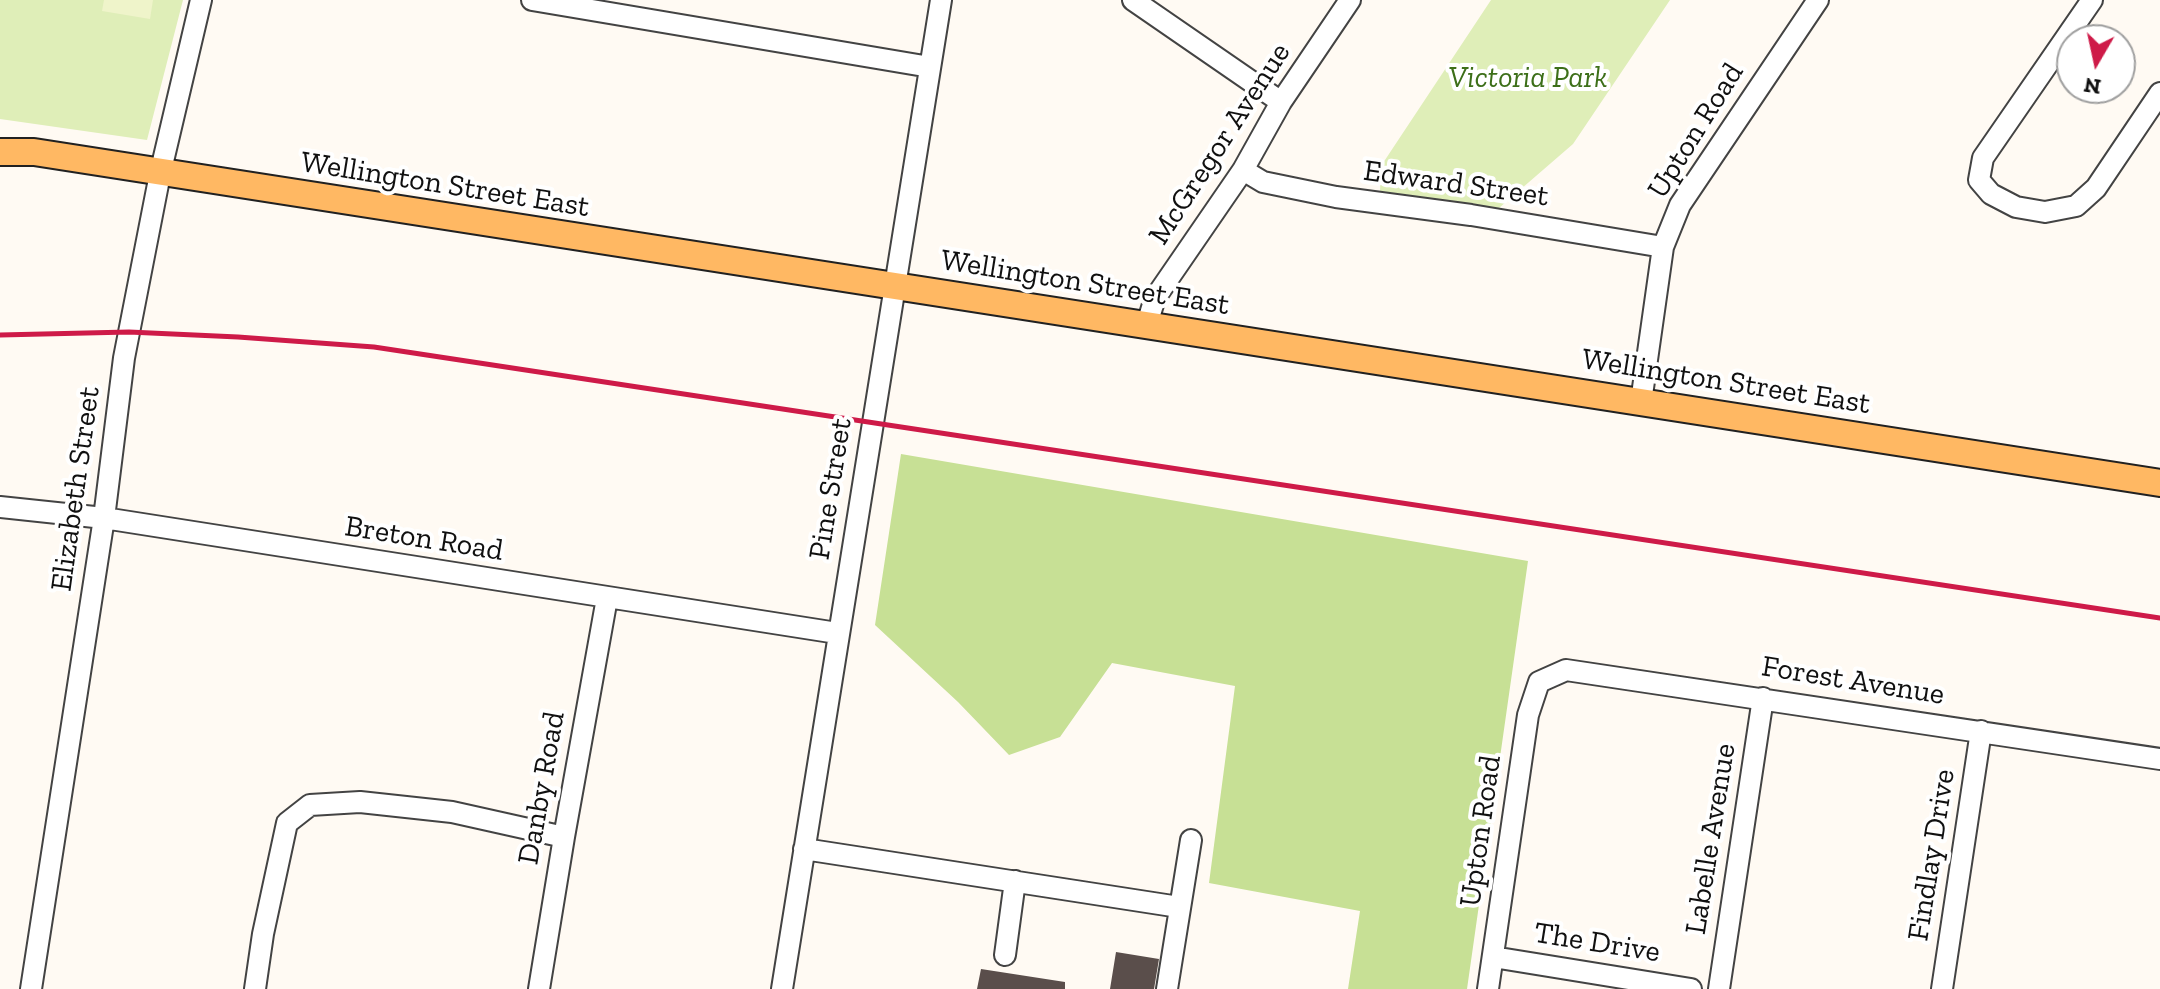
<!DOCTYPE html>
<style>
body{margin:0}
#map{position:relative;width:2160px;height:989px;overflow:hidden;background:#fffaf3;font-family:"Zilla Slab",serif}
canvas{display:block}
.north{position:absolute;left:2056px;top:24px;width:80px;height:80px;box-sizing:border-box;background:#fff;border:2px solid #9f9f9f;border-radius:50%;rotate:189deg;font-size:22px;font-weight:700;line-height:32px;text-align:center;color:#101010}
.north::after{content:'';display:block;margin:auto;width:28px;height:36px;background:#ce1a48;clip-path:polygon(50% 0,100% 100%,50% 72%,0 100%)}
</style>
<div id="map">
<canvas width="2160" height="989"></canvas>
<div class="north">N</div>
</div>
<script>
const g = document.querySelector('canvas').getContext('2d');
g.lineJoin = 'round';
function fill(path, color) { g.fillStyle = color; g.fill(path, 'evenodd'); }
const poly = rows => new Path2D(rows.map(r => 'M' + r).join(''));
function strokePath(path, color, width, dash) { g.strokeStyle = color; g.lineWidth = width; g.lineCap = dash ? 'butt' : 'round'; g.setLineDash(dash || []); g.stroke(path); }
function label(font, color, halo, rows, align = 'center') {
  g.font = font + ' "Zilla Slab",serif'; g.lineWidth = 8; g.setLineDash([]); g.textBaseline = 'middle'; g.strokeStyle = halo; g.fillStyle = color; for (const [text, x, y, turn = 0] of rows) {
    g.save(); g.translate(x, y); g.rotate((+turn || 0) * Math.PI / 180); g.textAlign = isNaN(turn) ? turn : align; if (halo) g.strokeText(text, 0, 0); g.fillText(text, 0, 0); g.restore();
  }
}
const green = poly([
 [0,0,183,0,147,140,0,119],
 [1491,0,1670,0,1573,144,1499,208,1380,191,1381,166]
]);
const forest = poly([
 [901,454,1528,561,1467,989,1348,989,1360,911,1209,883,1235,686,1112,663,1060,737,1009,755,958,702,875,625]
]);
const pitch = poly([
 [104,0,153,0,150,19,102,11]
]);
const building = poly([
 [1116,952,1159,959,1154,989,1110,989],
 [981,969,1065,982,1065,989,977,989]
]);
const minor = poly([
 [532,0,930,67],
 [1133,0,1281,102],
 [2092,0,1983,158,1979,180,1991,194,2016,207,2045,212,2076,206,2096,188,2160,93],
 [1243,170,1263,182,1336,197,1471,215,1663,247],
 [1147,324,1155,298,1243,170,1281,102,1350,0],
 [1641,402,1663,247,1680,205,1818,0],
 [0,507,104,518,837,633],
 [804,849,1179,907],
 [1005,955,1015,881],
 [1493,957,1691,989],
 [31,989,104,518,124,358,160,174,201,0],
 [255,989,263,934,287,823,310,805,360,802,452,812,564,837],
 [539,989,564,837,607,598],
 [782,989,941,0],
 [1167,989,1191,840],
 [1488,989,1528,715,1539,682,1566,670,2160,759],
 [1719,989,1763,698],
 [1942,989,1981,731]
]);
const major = poly([
 [0,152,34,152,2160,483]
]);
const rail = poly([
 [0,335,129,332,238,337,374,347,2160,618]
]);
const parkNames = [
 ["Victoria Park",1528,78]
];
const streetNames = [
 ["Upton Road",1696,131,-58],
 ["McGregor Avenue",1220,144,-57],
 ["Edward Street",1456,184,8],
 ["Wellington Street East",445,185,9],
 ["Wellington Street East",1085,283,9],
 ["Wellington Street East",1726,382,9],
 ["Elizabeth Street",76,489,-82],
 ["Pine Street",831,489,-81],
 ["Breton Road",424,539,9],
 ["Forest Avenue",1853,681,9],
 ["Danby Road",542,788,-80],
 ["Upton Road",1481,831,-82],
 ["Labelle Avenue",1711,839,-81],
 ["Findlay Drive",1932,855,-81],
 ["The Drive",1597,943,9]
];
fill(green, '#dfeeb8');
fill(forest, '#c7e095');
fill(pitch, '#eff4ca');
fill(building, '#5a4e4b');
strokePath(minor, '#434343', 24);
strokePath(major, '#212121', 30);
strokePath(minor, '#fff', 20);
strokePath(major, '#ffb863', 26);
strokePath(rail, '#ce1a48', 5);
label('italic 30px', '#3d6f19', '#fff', parkNames);
label('30px', '#101010', '#fff', streetNames);
</script>
